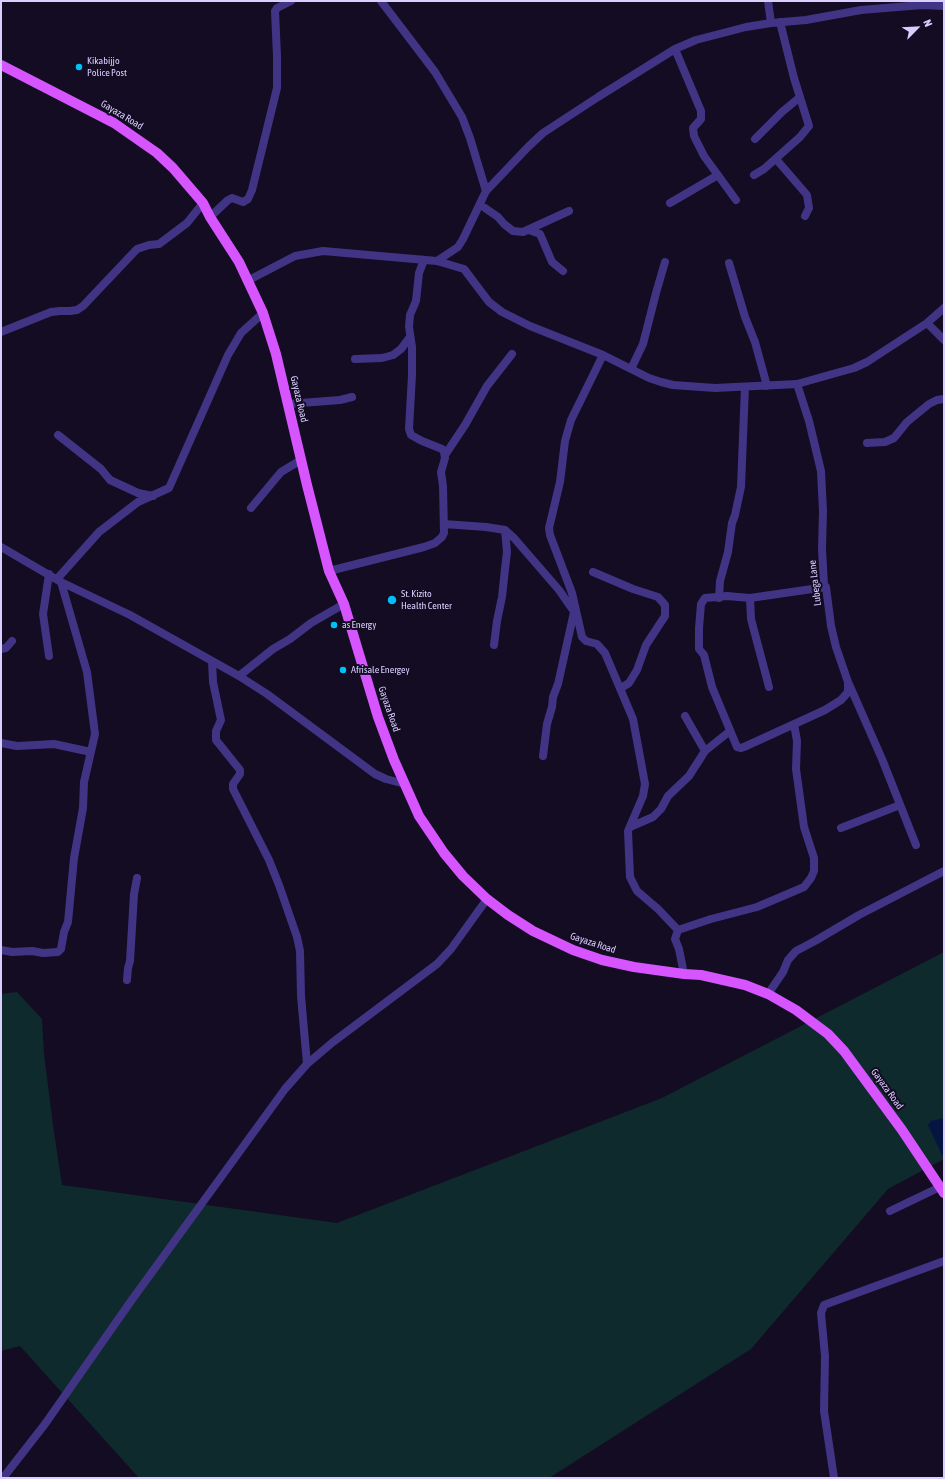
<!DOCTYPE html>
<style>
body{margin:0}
#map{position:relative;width:945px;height:1479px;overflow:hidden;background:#130c23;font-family:"Asap Condensed",sans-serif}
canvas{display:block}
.frame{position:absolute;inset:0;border:2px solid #daceff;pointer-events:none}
.north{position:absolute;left:897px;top:8px;width:40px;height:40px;-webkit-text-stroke:3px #130c23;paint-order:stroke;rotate:66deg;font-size:11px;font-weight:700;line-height:16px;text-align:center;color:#daceff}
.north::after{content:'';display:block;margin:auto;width:14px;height:18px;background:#daceff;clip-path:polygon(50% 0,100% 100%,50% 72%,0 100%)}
</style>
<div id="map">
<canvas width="945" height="1479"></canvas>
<div class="frame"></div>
<div class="north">N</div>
</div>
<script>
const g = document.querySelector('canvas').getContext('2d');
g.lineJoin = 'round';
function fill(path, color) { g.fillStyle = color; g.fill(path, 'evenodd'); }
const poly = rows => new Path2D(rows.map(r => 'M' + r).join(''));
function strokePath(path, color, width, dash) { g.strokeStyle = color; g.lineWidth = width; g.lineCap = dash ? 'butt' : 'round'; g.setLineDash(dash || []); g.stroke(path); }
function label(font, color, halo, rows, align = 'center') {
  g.font = font + ' "Asap Condensed",sans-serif'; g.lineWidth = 4; g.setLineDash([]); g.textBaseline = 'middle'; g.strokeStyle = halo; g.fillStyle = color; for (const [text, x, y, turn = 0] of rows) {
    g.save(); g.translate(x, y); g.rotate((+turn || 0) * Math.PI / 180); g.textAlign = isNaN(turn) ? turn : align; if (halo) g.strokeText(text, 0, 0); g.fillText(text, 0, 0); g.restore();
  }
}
const green = poly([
 [944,952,944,1159,888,1189,751,1349,549,1478,139,1478,20,1346,1,1351,1,994,17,992,42,1019,44,1054,53,1125,62,1185,337,1223,662,1098]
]);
const water = poly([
 [944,1118,944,1159,928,1125,931,1121]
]);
const minor = poly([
 [381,1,435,72,462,117,470,138,486,191],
 [768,1,771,23],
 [675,49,701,111,701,119,693,128,694,136,704,156,736,200],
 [755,139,782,112,800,97],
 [776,159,807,195,809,208,805,216],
 [754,175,764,169,800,137,809,126,794,78,780,22],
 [670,203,718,175],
 [485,208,498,217,504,224,513,231,523,232,569,211],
 [210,217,228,200,232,198,243,202,248,199,252,190,277,88,277,56,275,11,277,8,291,1],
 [529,230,540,234,552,262,563,271],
 [437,261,458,247,463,239,486,191,528,147,543,133,598,97,675,49,696,40,746,27,771,23,806,20,861,10,922,5,944,6],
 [729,263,745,317,755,342,767,386],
 [249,280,295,256,323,251,437,261,464,269,489,302,502,312,530,326,603,355,649,378,661,382,673,385,715,388,797,384,854,368,867,362,927,323,944,308],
 [927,323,944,340],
 [1,332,51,312,60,311,70,311,77,310,83,306,137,249,149,245,159,244,187,223,203,203],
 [603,355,571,420,565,441,560,482,549,528,550,535,572,593,582,637,586,641,597,644,605,653,633,719,645,784,643,796,628,831,630,877,637,891,658,909,678,930,675,939,679,949,684,974],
 [355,359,382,358,393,355,401,349,410,337],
 [631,369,643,344,656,293,665,262],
 [797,384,809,421,821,471,823,511,822,549,824,585,826,587,831,626,836,647,848,682,848,692,841,700,825,710,744,747,741,748,737,747,712,687,704,655,699,649,699,628,701,604,705,598,727,596,750,598,826,587],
 [288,404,340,400,352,397],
 [58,435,101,469,110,480,138,493,153,496],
 [867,443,885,442,894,438,907,422,929,404,937,400,944,399],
 [445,455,465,425,487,386,512,354],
 [251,508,281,472,301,460],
 [444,524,486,527,505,530,514,538,559,590,575,613],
 [1,547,61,582,130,615,239,676,267,694,375,774,386,779,405,784],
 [329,571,424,547,435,543,442,537,444,533,443,486,441,472,445,458,444,452,442,449,422,441,411,435,409,429,412,375,412,347,409,327,410,315,416,301,419,273,424,260],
 [593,572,633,589,658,597,665,605,665,616,646,645,637,670,629,683,621,688],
 [49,574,43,614,49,656],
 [57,579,99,532,138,502,169,488,228,355,241,333,263,313],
 [719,598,720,581,728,552,732,523,735,515,741,487,745,387],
 [750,598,751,619,769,687],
 [494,645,497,621,502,597,505,569,507,552,505,530],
 [1,649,6,648,12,641],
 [212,661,213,682,221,720,216,731,216,740,240,770,240,774,233,784,233,789,269,860,279,885,297,937,300,951,301,996,307,1064],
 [239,676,273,649,290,639,311,623,344,604],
 [849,684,882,759,916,845],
 [685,716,705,751],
 [1,743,17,746,54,744,91,752],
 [543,756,547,724,552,707,553,697,558,684,574,612],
 [630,827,653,817,661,809,668,796,689,776,705,751,730,731],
 [841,828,900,805],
 [678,930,711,919,757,907,804,887,811,878,814,871,814,858,804,827,796,769,797,741,794,724],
 [1,950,12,952,32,951,43,953,58,952,61,949,64,932,68,922,74,858,83,808,84,782,95,734,87,672,61,582],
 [127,980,128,968,130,961,134,894,137,878],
 [768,994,783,972,788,960,796,951,815,941,859,915,944,871],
 [890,1211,940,1187],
 [3,1478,45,1424,131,1301,285,1089,307,1064,333,1042,437,964,451,949,487,899],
 [834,1478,824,1411,825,1356,821,1313,824,1305,944,1261]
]);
const major = poly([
 [1,65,114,123,157,153,173,168,203,203,210,217,239,262,263,313,276,354,307,485,329,571,344,604,378,717,394,760,419,816,444,853,463,876,487,899,508,915,533,931,573,950,602,960,634,967,684,974,701,975,745,985,768,994,796,1010,828,1034,844,1051,902,1130,944,1193]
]);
const markers = [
 [79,67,4,"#00c0f9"],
 [392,600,5,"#00c0f9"],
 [334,625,4,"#00c0f9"],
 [343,670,4,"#00c0f9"]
];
const poiNames = [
 ["Kikabijjo",87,61],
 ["Police Post",87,73],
 ["St. Kizito",401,594],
 ["Health Center",401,606],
 ["as Energy",342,625],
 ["Afrisale Energey",351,670]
];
const streetNames = [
 ["Gayaza Road",122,115,31],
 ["Gayaza Road",299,399,77],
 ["Lubega Lane",815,583,-97],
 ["Gayaza Road",389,709,71],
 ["Gayaza Road",593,943,18],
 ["Gayaza Road",887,1089,54]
];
fill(green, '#0f2a2d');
fill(water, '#061442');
strokePath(minor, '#423485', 8);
strokePath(major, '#d655ff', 10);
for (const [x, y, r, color] of markers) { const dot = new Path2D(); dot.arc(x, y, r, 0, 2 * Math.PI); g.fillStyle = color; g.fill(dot); strokePath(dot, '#130c23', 1.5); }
label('10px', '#daceff', '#130c23', poiNames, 'left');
label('10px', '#daceff', '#130c23', streetNames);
</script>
